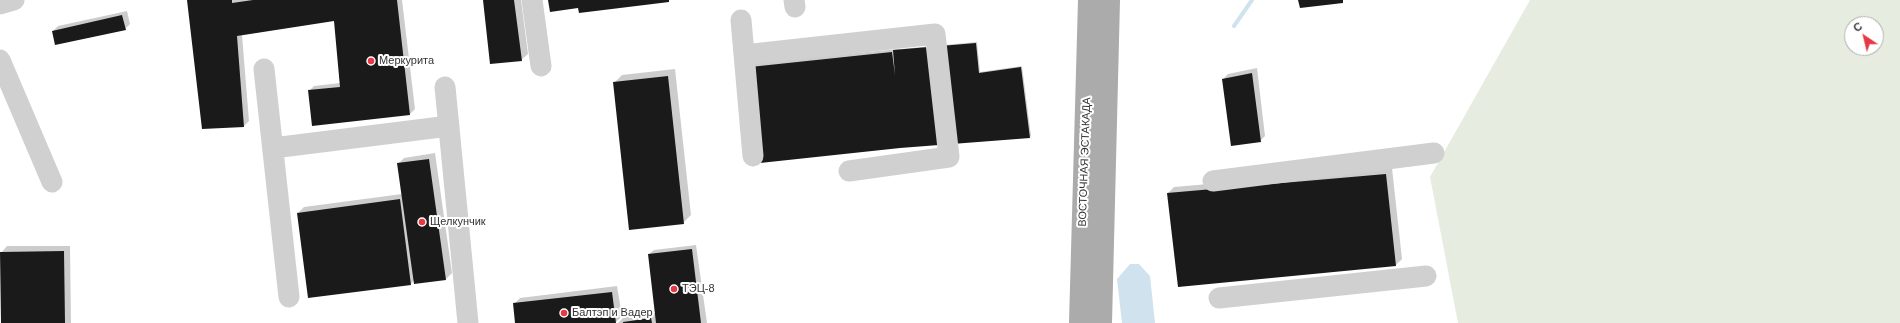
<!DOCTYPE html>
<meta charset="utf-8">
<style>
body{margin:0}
#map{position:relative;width:1900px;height:323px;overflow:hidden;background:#fff;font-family:Helvetica,sans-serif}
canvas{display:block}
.north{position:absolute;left:1844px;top:16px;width:40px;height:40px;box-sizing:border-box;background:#fff;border:1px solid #adadad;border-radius:50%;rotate:325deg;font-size:11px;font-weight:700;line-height:16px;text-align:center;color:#333}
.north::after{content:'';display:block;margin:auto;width:14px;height:18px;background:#e63946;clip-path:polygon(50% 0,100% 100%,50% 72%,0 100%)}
</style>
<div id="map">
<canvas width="1900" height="323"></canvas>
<div class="north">С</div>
</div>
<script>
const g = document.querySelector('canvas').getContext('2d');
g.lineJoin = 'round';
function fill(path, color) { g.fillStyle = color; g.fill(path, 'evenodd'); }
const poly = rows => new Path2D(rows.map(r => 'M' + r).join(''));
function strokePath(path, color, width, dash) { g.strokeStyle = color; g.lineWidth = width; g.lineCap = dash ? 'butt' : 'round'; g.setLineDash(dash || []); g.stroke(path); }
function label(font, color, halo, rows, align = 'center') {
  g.font = font + ' Helvetica,sans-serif'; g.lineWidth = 4; g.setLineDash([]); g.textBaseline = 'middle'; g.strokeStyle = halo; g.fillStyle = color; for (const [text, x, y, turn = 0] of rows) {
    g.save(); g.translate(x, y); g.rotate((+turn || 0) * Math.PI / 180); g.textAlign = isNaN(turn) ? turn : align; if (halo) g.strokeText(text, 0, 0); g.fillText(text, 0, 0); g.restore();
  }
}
const green = poly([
 [1530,0,1900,0,1900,323,1458,323,1430,177],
 [1852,24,1876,24,1876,48,1852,48]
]);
const water = poly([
 [1130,264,1139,264,1150,276,1155,323,1122,323,1117,279]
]);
const shadow = poly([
 [188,0,402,0,415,109,410,114,313,125,309,91,314,86,340,83,335,20,242,35,249,121,244,126,203,128],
 [484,0,521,0,528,54,521,60],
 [127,11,130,24,125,29,53,31,58,26],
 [977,42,980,72,1022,66,1031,136,1030,137,751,68,757,62],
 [1257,68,1265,136,1260,141,1223,79,1228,74],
 [675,69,691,215,683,223,614,83,622,75],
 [435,153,452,273,446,279,414,280,411,284,298,213,304,207,402,194,398,164,404,158],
 [1392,168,1402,259,1396,265,1179,286,1168,193,1174,187],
 [696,245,707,323,618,323,624,317,656,313,649,254,654,250],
 [7,246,70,246,71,323,2,323,1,253],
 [617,286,622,316,616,322,516,323,514,304,520,298]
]);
const stream = poly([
 [1234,26,1252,0]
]);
const building = poly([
 [187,0,232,0,232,3,253,0,397,0,410,115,312,126,308,90,340,87,334,21,237,36,244,127,202,129],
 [483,0,514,0,522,61,490,64],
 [548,0,669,0,669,2,579,13,578,8,550,12],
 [1298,0,1343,0,1343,3,1300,8],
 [122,15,126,30,55,45,52,31],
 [976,43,979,73,1021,67,1030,138,900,148,760,163,750,67,892,52,895,75,893,50],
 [1252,73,1261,142,1231,146,1222,79],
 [668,76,684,224,629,230,613,82],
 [429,159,446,280,414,284,397,163],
 [1386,174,1396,266,1178,287,1167,193],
 [400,199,411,285,308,298,297,213],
 [692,249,701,323,656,323,648,254],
 [64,251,65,323,1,323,0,252],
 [612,292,616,323,515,323,513,303],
 [651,318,652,323,623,323,623,322]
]);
const minor = poly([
 [532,0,541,66],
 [794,0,795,7],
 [0,4,14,0],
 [741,20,753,156],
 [744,55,935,34,949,157,849,171],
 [0,60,52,182],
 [264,69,289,297],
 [445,87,468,323],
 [273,148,449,126],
 [1213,181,1434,153],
 [1219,298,1426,276]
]);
const major = poly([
 [1080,323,1089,0],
 [1101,323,1109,0]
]);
const markers = [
 [371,61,4,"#e63946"],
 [422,222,4,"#e63946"],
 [674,289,4,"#e63946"],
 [564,313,4,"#e63946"]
];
const poiNames = [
 ["Меркурита",379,61],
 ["Щелкунчик",430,222],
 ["ТЭЦ-8",682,289],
 ["Балтэп и Вадер",572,313]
];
const streetNames = [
 ["ВОСТОЧНАЯ ЭСТАКАДА",1085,162,-88]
];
fill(green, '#e6ecdf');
fill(water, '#cfe2ee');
fill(shadow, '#0003');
strokePath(stream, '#cfe2ee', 4);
fill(building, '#1a1a1a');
strokePath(minor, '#d0d0d0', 21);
strokePath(major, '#ababab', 22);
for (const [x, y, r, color] of markers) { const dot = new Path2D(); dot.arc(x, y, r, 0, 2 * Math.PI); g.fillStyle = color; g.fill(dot); strokePath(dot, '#fff', 1.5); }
label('11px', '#333', '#fff', poiNames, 'left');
label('11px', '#333', '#fff', streetNames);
</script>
